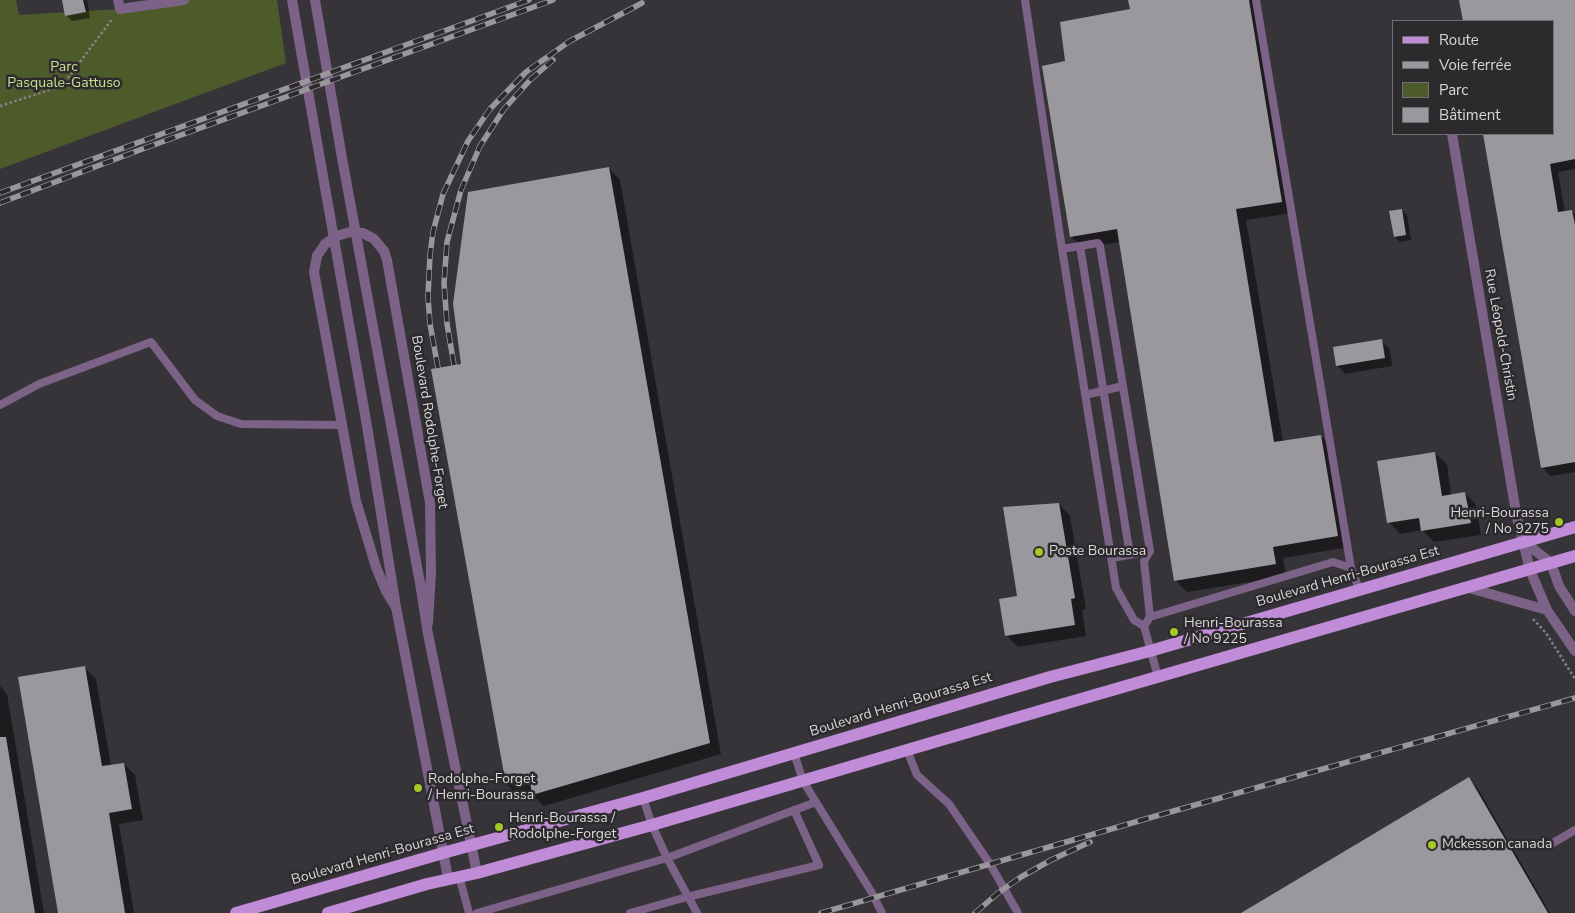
<!DOCTYPE html>
<meta charset="utf-8">
<style>
body{margin:0}
#map{position:relative;width:1575px;height:913px;overflow:hidden;background:#373439;font-family:"Nunito Sans",sans-serif}
canvas{display:block}
.legend{position:absolute;left:1392px;top:20px;width:162px;height:115px;box-sizing:border-box;background:#2d2a2e;border:1px solid #716f72;margin:0;padding:6px 9px;list-style:none;font-size:15px;color:#d8d6d9}
.legend li{display:flex;align-items:center;gap:10px;height:25px}
.legend b{width:25px;border:1px solid #716f72}
</style>
<div id="map">
<canvas width="1575" height="913"></canvas>
<ul class="legend">
<li><b style="height:6px;background:#c08bd7"></b>Route</li>
<li><b style="height:6px;background:#99979b"></b>Voie ferrée</li>
<li><b style="height:14px;background:#4d5a2a"></b>Parc</li>
<li><b style="height:14px;background:#9b989d"></b>Bâtiment</li>
</ul>
</div>
<script>
const g = document.querySelector('canvas').getContext('2d');
g.lineJoin = 'round';
function fill(path, color) { g.fillStyle = color; g.fill(path, 'evenodd'); }
const poly = rows => new Path2D(rows.map(r => 'M' + r).join(''));
function strokePath(path, color, width, dash) { g.strokeStyle = color; g.lineWidth = width; g.lineCap = dash ? 'butt' : 'round'; g.setLineDash(dash || []); g.stroke(path); }
function label(font, color, halo, rows, align = 'center') {
  g.font = font + ' "Nunito Sans",sans-serif'; g.lineWidth = 5; g.setLineDash([]); g.textBaseline = 'middle'; g.strokeStyle = halo; g.fillStyle = color; for (const [text, x, y, turn = 0] of rows) {
    g.save(); g.translate(x, y); g.rotate((+turn || 0) * Math.PI / 180); g.textAlign = isNaN(turn) ? turn : align; if (halo) g.strokeText(text, 0, 0); g.fillText(text, 0, 0); g.restore();
  }
}
const green = poly([
 [0,0,16,0,19,15,120,9,178,0,277,0,286,63,0,169]
]);
const shadow = poly([
 [64,0,87,0,90,18,72,21,66,15],
 [1130,0,1258,0,1293,213,1246,220,1283,442,1321,436,1332,447,1349,547,1283,558,1286,576,1187,592,1175,580,1120,242,1083,248,1071,237,1067,62,1132,10],
 [1461,0,1575,0,1575,169,1558,172,1565,213,1572,211,1575,214,1575,472,1550,476,1542,467,1484,134,1554,134,1554,21,1464,21],
 [609,168,620,180,721,754,544,806,532,794,518,796,507,784,462,365],
 [1402,210,1407,215,1411,240,1400,242,1395,237],
 [1381,341,1390,349,1392,366,1345,374,1337,365],
 [1435,453,1447,464,1451,495,1465,493,1476,505,1481,535,1434,542,1422,530,1400,534,1389,522],
 [1059,504,1070,516,1086,609,1082,610,1086,636,1018,647,1006,635],
 [85,668,96,679,111,766,124,764,135,775,143,820,119,824,134,913,59,913],
 [0,686,7,694,44,913,0,913],
 [1468,779,1477,787,1550,913,1244,913]
]);
const building = poly([
 [62,0,83,0,86,12,65,16],
 [1128,0,1249,0,1282,202,1236,209,1274,442,1321,435,1338,536,1273,547,1276,564,1174,581,1117,229,1070,237,1042,66,1065,61,1060,22,1130,9],
 [1459,0,1575,0,1575,159,1550,164,1558,212,1572,210,1575,225,1575,462,1541,468,1483,134,1554,134,1554,21,1463,21],
 [609,167,710,743,532,795,530,781,506,785,431,369,461,364,453,304,468,192],
 [1402,209,1406,235,1394,237,1389,211],
 [1382,339,1385,358,1336,366,1333,347],
 [1435,452,1442,496,1465,492,1471,523,1421,531,1419,518,1387,523,1377,461],
 [1059,503,1075,598,1071,599,1075,625,1005,636,999,599,1017,596,1003,507],
 [85,666,102,766,124,763,132,809,109,813,125,913,58,913,18,677],
 [0,737,6,737,35,913,0,913],
 [1469,777,1548,913,1241,913]
]);
const path = poly([
 [0,106,62,86,113,18],
 [1533,619,1546,633,1575,679]
]);
const service = poly([
 [1025,0,1062,249,1116,588,1134,620,1144,626,1150,617,1144,561,1150,551,1100,246,1098,243,1062,249],
 [1256,0,1351,568],
 [1080,246,1130,555],
 [1085,395,1123,386],
 [0,405,39,384,151,342,195,400,217,416,241,424,341,425],
 [1112,558,1150,551],
 [1150,617,1333,562,1351,568,1359,589],
 [1144,626,1158,677],
 [907,750,917,775,949,804,990,864,1018,913],
 [794,753,803,781,872,893,882,913],
 [643,798,652,825,667,858,816,802],
 [1553,843,1575,830],
 [459,876,469,913],
 [477,913,667,858,697,913],
 [630,913,687,897,819,865,794,810]
]);
const minor = poly([
 [118,0,120,9,184,0],
 [1452,134,1517,518,1523,541,1530,570,1547,610,1575,651],
 [384,251,387,260,430,503,431,573,428,623],
 [317,256,314,272,356,501,376,567,386,591,395,606],
 [1523,541,1551,563,1559,586,1575,611],
 [1469,588,1547,610]
]);
const tertiary = poly([
 [292,0,367,426,396,607,448,878],
 [315,0,342,158,420,583,428,634,477,873]
]);
const primary = poly([
 [236,913,443,853,643,798,1050,677,1150,651,1575,527],
 [328,913,427,884,477,873,652,825,1050,708,1575,556]
]);
const rail = poly([
 [0,193,529,0],
 [0,203,137,151,553,0],
 [454,365,447,324,444,283,447,242,461,190,480,146,504,109,531,79,553,60],
 [438,368,430,324,428,297,430,255,433,232,443,194,468,141,490,109,526,72,570,41,642,3],
 [821,913,1156,816,1575,698],
 [975,913,998,893,1021,877,1051,860,1090,842]
]);
const minorBridge = poly([
 [317,256,325,244,337,236,350,232,363,233,374,239,384,251]
]);
const markers = [
 [1559,522,5,"#a4c825"],
 [1039,552,5,"#a4c825"],
 [1174,632,5,"#a4c825"],
 [418,788,5,"#a4c825"],
 [499,827,5,"#a4c825"],
 [1432,845,5,"#a4c825"]
];
const parkNames = [
 ["Parc",64,68],
 ["Pasquale-Gattuso",64,84]
];
const streetNames = [
 ["Rue Léopold-Christin",1500,335,80],
 ["Boulevard Rodolphe-Forget",429,422,81],
 ["Boulevard Henri-Bourassa Est",1348,577,-16],
 ["Boulevard Henri-Bourassa Est",901,705,-17],
 ["Boulevard Henri-Bourassa Est",383,855,-16]
];
const poiNames = [
 ["Henri-Bourassa",1549,514,"right"],
 ["/ No 9275",1549,530,"right"],
 ["Poste Bourassa",1049,552],
 ["Henri-Bourassa",1184,624],
 ["/ No 9225",1184,640],
 ["Rodolphe-Forget",428,780],
 ["/ Henri-Bourassa",428,796],
 ["Henri-Bourassa /",509,819],
 ["Rodolphe-Forget",509,835],
 ["Mckesson canada",1442,845]
];
fill(green, '#4d5a2a');
fill(shadow, '#0007');
fill(building, '#9b989d');
strokePath(path, '#848286', 2.5, [2.5, 2.5]);
strokePath(service, '#7c6287', 8);
strokePath(minor, '#7c6287', 10);
strokePath(tertiary, '#7c6287', 10);
strokePath(primary, '#c08bd7', 12);
strokePath(rail, '#99979b', 5.5);
strokePath(rail, '#2d2a2e', 4, [11]);
strokePath(minorBridge, '#7c6287', 10);
for (const [x, y, r, color] of markers) { const dot = new Path2D(); dot.arc(x, y, r, 0, 2 * Math.PI); g.fillStyle = color; g.fill(dot); strokePath(dot, '#2d2a2e', 2); }
label('14px', '#c6e08b', '#2d2a2e', parkNames);
label('14px', '#d8d6d9', '#2d2a2e', streetNames);
label('14px', '#d8d6d9', '#2d2a2e', poiNames, 'left');
</script>
